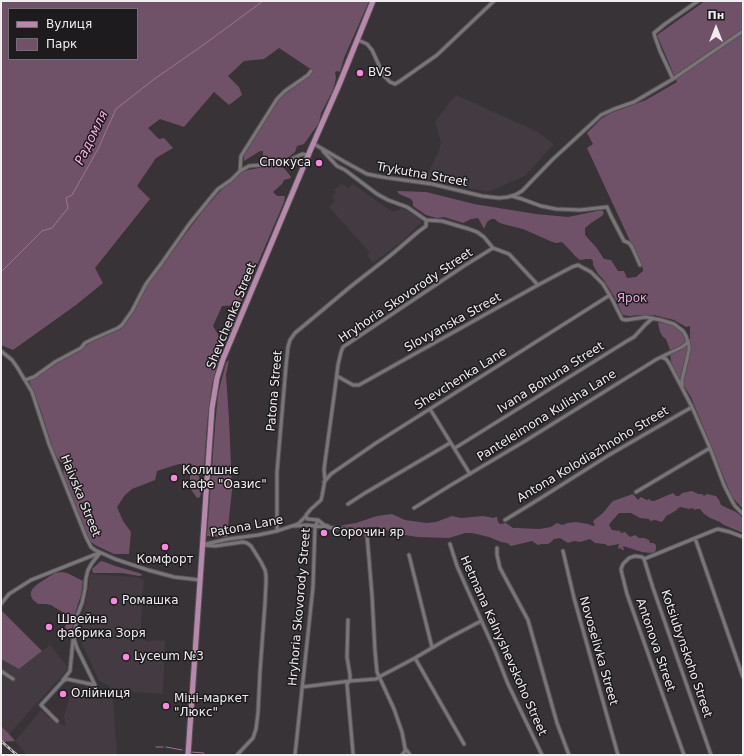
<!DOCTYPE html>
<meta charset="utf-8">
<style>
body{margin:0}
#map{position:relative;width:744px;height:756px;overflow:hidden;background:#373336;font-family:"DejaVu Sans",sans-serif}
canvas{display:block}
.frame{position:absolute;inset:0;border:2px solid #f0edef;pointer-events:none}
.legend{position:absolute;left:8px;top:8px;width:130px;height:52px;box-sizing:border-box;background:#1d1b1d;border:1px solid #716f71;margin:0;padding:5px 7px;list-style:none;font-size:12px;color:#f0edef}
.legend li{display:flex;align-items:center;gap:8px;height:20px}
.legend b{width:20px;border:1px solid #716f71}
.north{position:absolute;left:696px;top:8px;width:40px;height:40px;-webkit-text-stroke:3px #1d1b1d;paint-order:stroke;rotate:0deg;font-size:11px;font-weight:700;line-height:16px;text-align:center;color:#f0edef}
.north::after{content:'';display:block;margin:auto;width:14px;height:18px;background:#f0edef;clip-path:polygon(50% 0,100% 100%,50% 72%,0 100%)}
</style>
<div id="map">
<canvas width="744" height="756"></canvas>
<div class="frame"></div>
<ul class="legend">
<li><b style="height:5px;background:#b788ab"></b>Вулиця</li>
<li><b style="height:11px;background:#705268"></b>Парк</li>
</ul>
<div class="north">Пн</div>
</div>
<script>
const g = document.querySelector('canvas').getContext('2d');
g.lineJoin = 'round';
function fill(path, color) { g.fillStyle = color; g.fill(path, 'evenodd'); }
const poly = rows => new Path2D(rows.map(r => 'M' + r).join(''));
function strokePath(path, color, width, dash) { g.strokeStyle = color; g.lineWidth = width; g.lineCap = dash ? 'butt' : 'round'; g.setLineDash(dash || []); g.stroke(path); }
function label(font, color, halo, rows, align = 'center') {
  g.font = font + ' "DejaVu Sans",sans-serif'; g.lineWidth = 3; g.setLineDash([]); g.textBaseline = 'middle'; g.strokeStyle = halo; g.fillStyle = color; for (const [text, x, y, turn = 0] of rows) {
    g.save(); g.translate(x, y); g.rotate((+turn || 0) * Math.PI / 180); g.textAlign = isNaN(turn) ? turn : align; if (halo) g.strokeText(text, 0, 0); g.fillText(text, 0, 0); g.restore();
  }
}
const built = poly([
 [456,95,538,132,554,144,525,176,488,192,425,179,438,153,441,143,435,122,449,103],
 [341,183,348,188,353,184,391,211,394,212,402,208,421,219,421,223,401,242,373,263,367,255,370,253,369,252,329,207,335,200,332,197,336,192,334,190,337,187,338,188],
 [90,574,136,577,143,579,144,583,141,605,142,607,141,624,141,639,150,642,152,640,165,641,163,694,109,690,110,687,108,685,99,681,78,635,88,591],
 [50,645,69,668,9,734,1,726,1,659,19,669],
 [86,687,99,687,101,695,113,697,117,755,27,755,15,741,37,715,40,710,54,721,65,726,64,716,72,689,86,688]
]);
const green = poly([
 [1,1,369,1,344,58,340,72,337,71,335,72,336,78,333,90,321,113,319,123,304,144,297,146,295,152,286,159,282,165,277,167,284,168,291,177,291,178,284,180,282,184,273,192,277,196,285,196,284,202,240,305,222,306,213,326,224,344,216,369,212,385,207,424,204,467,179,464,157,471,155,480,132,489,125,495,117,507,123,521,131,532,129,554,114,554,95,545,90,541,63,476,64,466,55,455,40,408,29,381,93,341,121,329,151,280,205,208,222,189,243,171,264,167,263,162,263,151,260,151,244,161,244,155,278,100,292,88,307,78,312,70,279,48,264,59,244,61,228,76,239,87,242,95,229,105,214,92,184,127,160,119,148,128,159,139,164,138,173,148,156,158,137,186,150,199,95,268,103,283,76,305,13,350,1,345],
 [9,9,137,9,137,59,9,59],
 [705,1,743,1,743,509,732,497,691,397,672,367,670,354,682,349,690,342,690,326,686,327,674,320,654,315,639,315,630,316,623,315,614,296,603,279,598,274,593,265,593,261,591,259,586,259,580,260,575,256,569,249,562,242,556,243,550,241,523,229,503,224,498,222,495,219,491,219,487,222,484,229,482,225,478,218,471,219,463,223,444,217,437,218,426,215,413,206,413,202,411,199,399,194,397,191,426,192,474,204,536,214,568,217,602,210,604,213,602,216,591,223,585,228,585,235,596,247,604,259,611,260,618,271,624,271,627,278,636,277,643,271,643,269,587,148,593,144,587,133,601,119,611,113,646,100,677,82,657,35],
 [235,312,238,313,238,316,230,337,227,338,225,335,225,331,233,314],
 [660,321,670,324,675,326,685,334,686,339,686,343,684,345,670,350,666,339,663,337,660,332,658,323],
 [229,360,226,375,229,419,232,490,227,537,207,536,215,426,218,395,220,386,226,363],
 [193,467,197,469,202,488,200,497,197,498,190,488,190,468],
 [692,491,698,494,702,494,704,496,707,494,716,496,719,500,721,505,725,507,736,512,743,518,743,533,724,525,720,522,710,518,704,514,700,509,696,509,695,510,692,508,689,509,681,507,678,508,677,510,668,515,667,515,662,522,655,520,650,521,649,519,640,518,631,513,619,513,611,522,609,525,612,530,620,531,621,533,625,532,630,537,635,535,639,538,644,538,649,540,650,543,653,543,656,545,656,549,655,552,651,553,642,552,623,546,624,550,622,550,621,548,618,549,619,544,608,546,605,544,595,543,590,539,580,542,574,541,568,543,560,538,554,539,551,542,548,544,541,544,538,545,532,541,511,546,507,543,501,542,489,537,472,533,465,533,449,538,417,537,399,534,377,527,353,528,342,526,343,525,356,523,377,516,392,514,405,520,427,523,436,522,452,516,461,518,483,516,494,518,495,517,497,517,498,522,500,524,506,523,513,528,517,528,539,529,551,527,557,523,562,525,568,523,576,522,588,524,593,526,595,525,593,522,594,520,603,513,611,503,613,501,630,495,633,494,638,500,641,497,647,500,650,499,651,501,654,501,673,493,676,496,679,496,682,493],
 [101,561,105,562,115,566,139,573,143,575,139,576,122,573,93,573,92,569],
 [62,572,67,573,83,581,81,595,76,610,73,626,71,630,69,631,66,629,65,627,69,616,51,605,46,604,38,604,33,600,31,596,31,592,33,588,39,583,55,573],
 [1,610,42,651,19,669,1,659],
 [1,726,9,734,15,741,1,742]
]);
const stream = poly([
 [1,272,42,231,52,228,68,208,66,198,72,195,98,149,116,109,153,80,206,43,263,1],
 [156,747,163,747],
 [166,747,182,750],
 [191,752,204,753]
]);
const street = poly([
 [358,40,367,44,372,50,384,76,390,82,395,84,400,81,437,55,494,1],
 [673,79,660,51,655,37,654,33,665,24,698,1],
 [314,144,345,162,367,174,382,177,432,184,482,196,499,198,508,197,515,195,522,191,552,160,601,115,614,109,634,102,673,79,743,31],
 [323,151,337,166,345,170,377,194,388,200,407,207,426,220,442,221,469,229,477,232,484,237,493,248,509,254,538,285],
 [240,171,249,166,283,163,300,155,303,154,309,156],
 [512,196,522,199,541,206,556,209,580,210,607,207,611,216,624,241,629,243,632,247,640,265],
 [1,351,12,360,17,367,32,392,49,444,86,537,91,547,95,550,115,559,148,570,174,577,200,580],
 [661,357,666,359,669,363,692,407,710,448],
 [337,376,353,385,359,385,538,285,572,267,578,265,591,272,603,284,613,301,622,319,626,320,646,317,661,320,674,324,683,331,686,336,689,345,689,350,682,380,682,387],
 [25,380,34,377,55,362,81,348,85,343,93,339,118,328,122,325,132,311,146,284,161,264,190,223,212,196,218,189,231,180,240,171,241,156,277,99,285,91,308,75,311,71],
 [430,409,470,474],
 [455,448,627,341,634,337,646,324,653,318],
 [324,482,331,474,376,443,610,295],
 [636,492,710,448,724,485,732,501,735,506,743,514],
 [348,504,365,493,450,443],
 [414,508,451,485,525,441,657,359,682,347,686,344,688,341],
 [318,520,324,525,328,526],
 [505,520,544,496,609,455,692,407],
 [295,526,307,525,343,529,362,531,365,533,367,535,372,595,375,651,377,672,394,709,402,732,405,748,405,751,402,755],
 [277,531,277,472,286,366,288,347,290,340,295,333,313,318,350,287,391,255,418,232,426,226,426,220],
 [695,538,743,677],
 [206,544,228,539,258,535,277,531,298,524,306,516],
 [450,544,457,566,464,582,495,651,508,684,542,755],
 [202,545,215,546,243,542,247,543,251,546,261,562,265,570,266,575,266,583,265,603,260,672,258,713,256,729,253,738,237,755],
 [497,548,497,555,500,568,528,620,557,723,569,755],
 [563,551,574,598,618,755],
 [409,555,432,647],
 [644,559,642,557,635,556,629,558,623,564,621,569,622,574,627,594,684,755],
 [644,559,653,588,711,755],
 [644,559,715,530,718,529,730,532,743,537],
 [1,604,9,594,31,580,99,553],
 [348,620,347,657,350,675,350,681,347,684,353,753],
 [415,658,464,744],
 [1,671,13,679],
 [63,680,70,671,73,640],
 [302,687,350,681,376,679,379,677,415,658,447,639,481,621],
 [57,721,41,705,63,681,67,679,95,685,77,648,74,639,77,616,82,603,85,589,86,578,88,570,92,563,100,553],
 [405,748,410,755],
 [295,755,313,587,315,527,318,520,308,519,307,519,306,515,311,509,321,500,322,496,325,480,324,470,325,462,335,389,338,365,341,352,343,347,352,341,464,266,493,248]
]);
const primary = poly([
 [188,755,212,408,217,378,223,359,310,151,339,85,373,1]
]);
const rail = poly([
 [1,741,17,755]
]);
const markers = [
 [360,73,4,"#fd86e2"],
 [319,163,4,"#fd86e2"],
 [174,478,4,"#fd86e2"],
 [324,533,4,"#fd86e2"],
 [165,547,4,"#fd86e2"],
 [114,601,4,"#fd86e2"],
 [49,627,4,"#fd86e2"],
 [126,657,4,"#fd86e2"],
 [63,694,4,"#fd86e2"],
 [166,706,4,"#fd86e2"]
];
const poiNames = [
 ["BVS",368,73],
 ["Спокуса",311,163,"right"],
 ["Колишнє",182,471],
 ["кафе \"Оазис\"",182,485],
 ["Сорочин яр",332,533],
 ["Комфорт",165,560,"center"],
 ["Ромашка",122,601],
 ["Швейна",57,620],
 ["фабрика Зоря",57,634],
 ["Lyceum №3",134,657],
 ["Олійниця",71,694],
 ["Міні-маркет",174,699],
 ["\"Люкс\"",174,713]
];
const streetNames = [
 ["Trykutna Street",422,175,10],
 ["Hryhoria Skovorody Street",406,296,-34],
 ["Shevchenka Street",232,316,-68],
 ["Slovyanska Street",453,323,-29],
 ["Ivana Bohuna Street",551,378,-32],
 ["Shevchenka Lane",461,379,-32],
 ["Patona Street",275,391,-85],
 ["Panteleimona Kulisha Lane",547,416,-32],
 ["Antona Kolodiazhnoho Street",593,455,-31],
 ["Haivska Street",80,496,68],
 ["Patona Lane",247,527,-11],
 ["Hryhoria Skovorody Street",300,607,-85],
 ["Antonova Street",655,645,71],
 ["Hetmana Kalnyshevskoho Street",503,646,66],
 ["Novoselivka Street",598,651,74],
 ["Kotsiubynskoho Street",686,654,71]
];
const parkNames = [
 ["Ярок",632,299]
];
const waterNames = [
 ["Радомля",92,138,-64]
];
fill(built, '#443a41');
fill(green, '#705268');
strokePath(stream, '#a37196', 1);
strokePath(street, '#555254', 5);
strokePath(primary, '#555254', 7);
strokePath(street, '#7a7579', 3);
strokePath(primary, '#b788ab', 5);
strokePath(rail, '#bfbcbe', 2.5);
strokePath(rail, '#1d1b1d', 1, [3]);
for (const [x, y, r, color] of markers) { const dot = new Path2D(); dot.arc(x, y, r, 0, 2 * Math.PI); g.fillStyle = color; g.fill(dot); strokePath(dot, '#1d1b1d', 1.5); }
label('12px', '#f0edef', '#1d1b1d', poiNames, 'left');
label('12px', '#f0edef', '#1d1b1d', streetNames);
label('12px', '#efa4dc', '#1d1b1d', parkNames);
label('italic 13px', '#fcb0e8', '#1d1b1d', waterNames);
</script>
